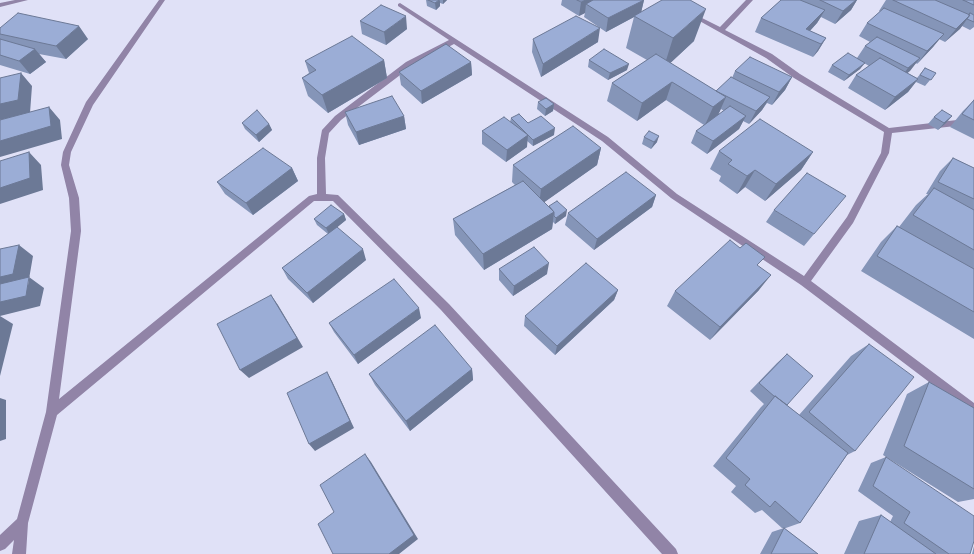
<!DOCTYPE html>
<style>
body{margin:0}
canvas{display:block;background:#e0e1f7}
</style>
<canvas width="974" height="554"></canvas>
<script>
const g = document.querySelector('canvas').getContext('2d');
g.lineJoin = 'round';
const poly = rows => new Path2D(rows.map(r => 'M' + r).join(''));
function fill(path, color) { g.fillStyle = color; g.fill(path, 'evenodd'); }
function strokePath(path, color, width, dash) { g.strokeStyle = color; g.lineWidth = width; g.lineCap = dash ? 'butt' : 'round'; g.setLineDash(dash || []); g.stroke(path); }
const street = poly([
 [15,0,28,0,0,7,0,3,15,0],
 [159,0,165,0,93,105,71,152,69,165,79,198,81,231,59,399,309,196,317,194,317,158,322,130,335,116,406,62,449,40,398,6,398,4,400,3,608,137,677,194,804,276,847,217,881,153,884,132,794,78,766,58,687,14,692,13,720,27,746,0,753,0,725,30,772,54,800,74,889,128,974,118,974,124,892,133,889,153,853,223,811,281,974,403,974,416,801,285,671,198,602,141,454,44,412,66,341,120,329,133,325,158,326,194,338,195,449,304,676,549,678,554,662,554,441,310,333,201,314,201,57,415,28,523,26,554,12,554,14,540,5,549,0,551,0,535,17,519,46,412,71,231,69,198,61,165,63,152,86,102,159,0]
]);
const wall = poly([
 [426,0,447,0,443,4,440,3,440,6,436,10,427,6],
 [562,0,644,0,641,12,694,41,670,63,716,91,732,78,735,71,792,77,785,90,772,105,767,103,762,110,749,124,743,121,739,129,707,154,691,143,696,131,704,125,666,100,637,121,607,101,612,83,647,60,626,48,634,17,606,32,584,17,585,13,579,16,561,5],
 [721,109,724,111,718,115],
 [781,0,857,0,851,10,835,24,821,17,817,23,810,31,826,38,818,51,813,57,755,32,761,18],
 [886,0,974,0,974,14,973,14,974,15,974,27,970,30,962,26,945,42,939,39,933,47,917,64,916,63,907,73,917,78,925,68,936,73,925,86,916,82,908,92,885,110,848,88,856,75,869,66,864,63,860,69,844,81,828,72,832,65,857,58,865,46,870,42,859,36,867,23,880,12,879,11],
 [360,21,407,29,386,45,362,34],
 [0,28,88,39,66,59,39,54,46,62,30,74,0,65],
 [533,39,598,42,541,77,532,52],
 [384,60,387,78,328,113,308,96,302,78,309,73,305,61],
 [589,60,627,70,608,80,588,67],
 [471,62,472,75,422,104,401,85,399,72],
 [974,100,974,139,950,127,963,111],
 [538,102,554,104,553,111,545,116,537,109],
 [345,112,404,116,406,129,359,145,348,125],
 [952,116,946,123,938,130,928,124,934,117],
 [511,118,528,123,554,135,533,146,527,141,527,147,506,162,482,144,482,131,510,122],
 [242,123,269,124,272,130,259,142,245,129],
 [644,137,657,142,651,149,642,144],
 [601,148,597,165,544,202,548,206,566,216,555,224,553,222,552,229,484,270,455,235,453,219,515,185,512,182,513,165],
 [719,151,813,152,801,170,765,201,745,187,737,194,719,181,721,176,710,169],
 [953,158,974,168,974,339,861,271,881,242,897,226,899,227,916,205,928,194,926,194,940,171],
 [292,168,298,181,253,215,225,194,217,182],
 [656,195,652,207,594,250,565,225,568,213],
 [774,210,814,234,804,246,766,222],
 [344,214,346,220,336,228,366,260,313,303,288,279,282,268,328,234,317,225,314,219],
 [758,266,759,290,710,340,667,306,675,291],
 [499,269,547,274,513,296,499,280],
 [618,290,614,300,555,355,524,326,525,316],
 [421,318,358,364,334,332,329,323],
 [869,344,855,451,847,455,800,523,783,529,762,510,755,513,731,492,736,486,713,466,761,407,764,404,750,391,777,363,787,354,787,405,799,415,851,356],
 [472,369,473,380,410,431,375,385,369,374],
 [929,382,974,408,974,499,958,502,883,455,907,394],
 [886,457,970,554,844,554,859,521,881,515,890,522,893,516,858,491,871,463],
 [784,528,818,554,760,554,772,532],
 [974,546,974,554,972,554]
]);
const shadedWall = poly([
 [440,0,440,6,436,10,435,3],
 [443,0,447,0,443,4],
 [586,0,601,0,586,4,585,13,579,16,581,2],
 [644,0,641,13,634,16,634,17,606,32,608,18],
 [856,0,857,0,851,10,835,24,843,11],
 [706,9,694,41,663,70,673,38],
 [825,10,817,23,804,37,806,29],
 [970,15,960,29,945,42,956,29],
 [406,16,407,29,386,45,384,32],
 [79,26,88,39,66,59,56,46],
 [600,28,598,42,541,77,543,64],
 [944,34,933,47,917,64,927,51],
 [826,38,818,51,813,57,821,44],
 [35,49,46,62,30,74,19,61],
 [920,58,910,71,898,81,908,68],
 [384,60,387,78,328,113,322,95],
 [471,62,472,75,422,104,421,91],
 [865,63,860,69,844,81,849,75],
 [629,64,627,70,608,80,610,73],
 [21,73,32,86,30,113,0,120,0,104],
 [792,77,785,90,772,105,779,92],
 [918,79,908,92,885,110,895,97],
 [672,82,666,100,637,121,642,103],
 [726,97,718,115,705,125,713,107],
 [770,97,762,110,749,124,756,111],
 [554,104,553,111,545,116,546,109],
 [49,107,60,120,62,139,0,157,0,141],
 [404,116,406,129,359,145,356,132],
 [746,116,739,129,707,154,713,141],
 [952,116,946,123,938,130,944,123],
 [269,124,272,130,259,142,256,135],
 [555,128,554,135,533,146,533,140],
 [528,135,527,147,506,162,507,150],
 [659,136,657,142,651,149,654,142],
 [601,148,597,165,539,206,541,189],
 [29,152,41,165,43,190,0,204,0,188],
 [813,152,801,170,765,201,776,184],
 [292,168,298,181,253,215,246,203],
 [755,170,745,187,737,194,747,176],
 [656,195,652,207,594,250,597,239],
 [567,210,566,216,555,224,556,218],
 [554,212,552,229,484,270,483,254],
 [344,214,346,220,329,234,326,228],
 [19,245,33,256,28,285,0,291,0,277],
 [363,249,366,260,313,303,307,293],
 [549,263,547,274,513,296,514,286],
 [771,275,759,290,710,340,720,327],
 [29,277,44,288,40,306,0,316,0,302],
 [618,290,614,300,555,355,557,346],
 [271,295,278,305,303,347,249,378,240,370],
 [419,308,421,318,358,364,354,355],
 [0,316,13,324,0,376],
 [472,369,473,380,410,431,406,421],
 [327,372,332,381,354,428,315,451,309,444],
 [0,398,6,400,6,439,0,441],
 [365,454,371,462,418,539,399,554,389,554]
]);
const building = poly([
 [428,0,439,0,435,3,428,0],
 [577,0,586,0,581,2,577,0],
 [593,0,644,0,608,18,586,4,593,0],
 [662,0,690,0,706,9,673,38,634,16,662,0],
 [781,0,800,0,825,10,806,29,826,38,821,44,761,18,781,0],
 [820,0,856,0,843,11,820,0],
 [893,0,935,0,970,15,956,29,893,0],
 [963,0,974,0,974,5,963,0],
 [381,5,406,16,384,32,360,21,381,5],
 [884,8,944,34,927,51,867,23,884,8],
 [18,13,79,26,56,46,0,34,0,28,18,13],
 [970,13,974,15,974,22,967,19,970,15,968,15,970,13],
 [576,16,600,28,543,64,533,39,576,16],
 [352,36,384,60,322,95,302,78,316,70,305,61,352,36],
 [877,37,920,58,908,68,865,46,877,37],
 [0,39,35,49,19,61,0,55,0,39],
 [446,44,471,62,421,91,399,72,446,44],
 [604,49,629,64,610,73,589,60,604,49],
 [848,53,865,63,849,75,832,65,848,53],
 [656,54,726,97,713,107,672,82,642,103,612,83,656,54],
 [750,57,792,77,779,92,735,71,750,57],
 [880,58,918,79,895,97,856,75,880,58],
 [925,68,936,73,931,80,920,75,925,68],
 [21,73,18,100,0,104,0,78,21,73],
 [731,77,770,97,756,111,716,91,731,77],
 [392,96,404,116,356,132,345,112,392,96],
 [546,98,554,104,546,109,538,102,546,98],
 [974,100,974,120,962,114,974,100],
 [730,106,746,116,713,141,696,131,730,106],
 [49,107,51,126,0,141,0,120,49,107],
 [257,110,269,124,256,135,242,123,257,110],
 [942,110,952,116,944,123,934,117,942,110],
 [519,114,528,123,541,116,555,128,533,140,511,118,519,114],
 [504,117,528,135,507,150,482,131,504,117],
 [760,119,813,152,776,184,755,170,747,176,728,164,732,160,719,151,760,119],
 [573,126,601,148,541,189,513,165,573,126],
 [649,131,659,136,654,142,644,137,649,131],
 [263,148,292,168,246,203,217,182,263,148],
 [29,152,30,178,0,188,0,161,29,152],
 [953,158,974,168,974,199,938,182,953,158],
 [626,172,656,195,597,239,568,213,626,172],
 [807,173,846,196,814,234,774,210,807,173],
 [523,181,554,212,483,254,453,219,523,181],
 [934,188,974,210,974,250,913,215,934,188],
 [557,201,567,210,556,218,554,216,554,212,549,206,557,201],
 [331,205,344,214,326,228,314,219,331,205],
 [897,226,974,269,974,312,877,256,897,226],
 [337,227,363,249,307,293,282,268,337,227],
 [730,240,740,248,746,243,765,257,757,265,771,275,720,327,675,291,730,240],
 [19,245,13,274,0,277,0,249,19,245],
 [534,247,549,263,514,286,499,269,534,247],
 [586,263,618,290,557,346,525,316,586,263],
 [29,277,26,296,0,302,0,284,29,277],
 [394,279,419,308,354,355,329,323,394,279],
 [271,295,297,338,240,370,217,324,271,295],
 [435,325,472,369,406,421,369,374,435,325],
 [869,344,914,377,855,451,809,412,869,344],
 [787,354,813,376,787,405,775,396,775,397,759,383,787,354],
 [327,372,350,421,309,444,287,393,327,372],
 [929,382,974,408,974,489,904,446,929,382],
 [775,396,848,453,800,523,775,501,770,507,745,485,750,479,726,458,775,396],
 [365,454,414,535,389,554,333,554,318,524,334,512,320,485,365,454],
 [886,457,974,516,974,541,970,554,949,554,904,523,910,512,873,486,886,457],
 [881,515,936,554,864,554,881,515],
 [784,528,818,554,771,554,784,528]
]);
fill(street, '#9184a7');
fill(wall, '#8595b8');
fill(shadedWall, '#6c7996');
fill(building, '#9badd6');
strokePath(building, '#6c7996', 1);
</script>
